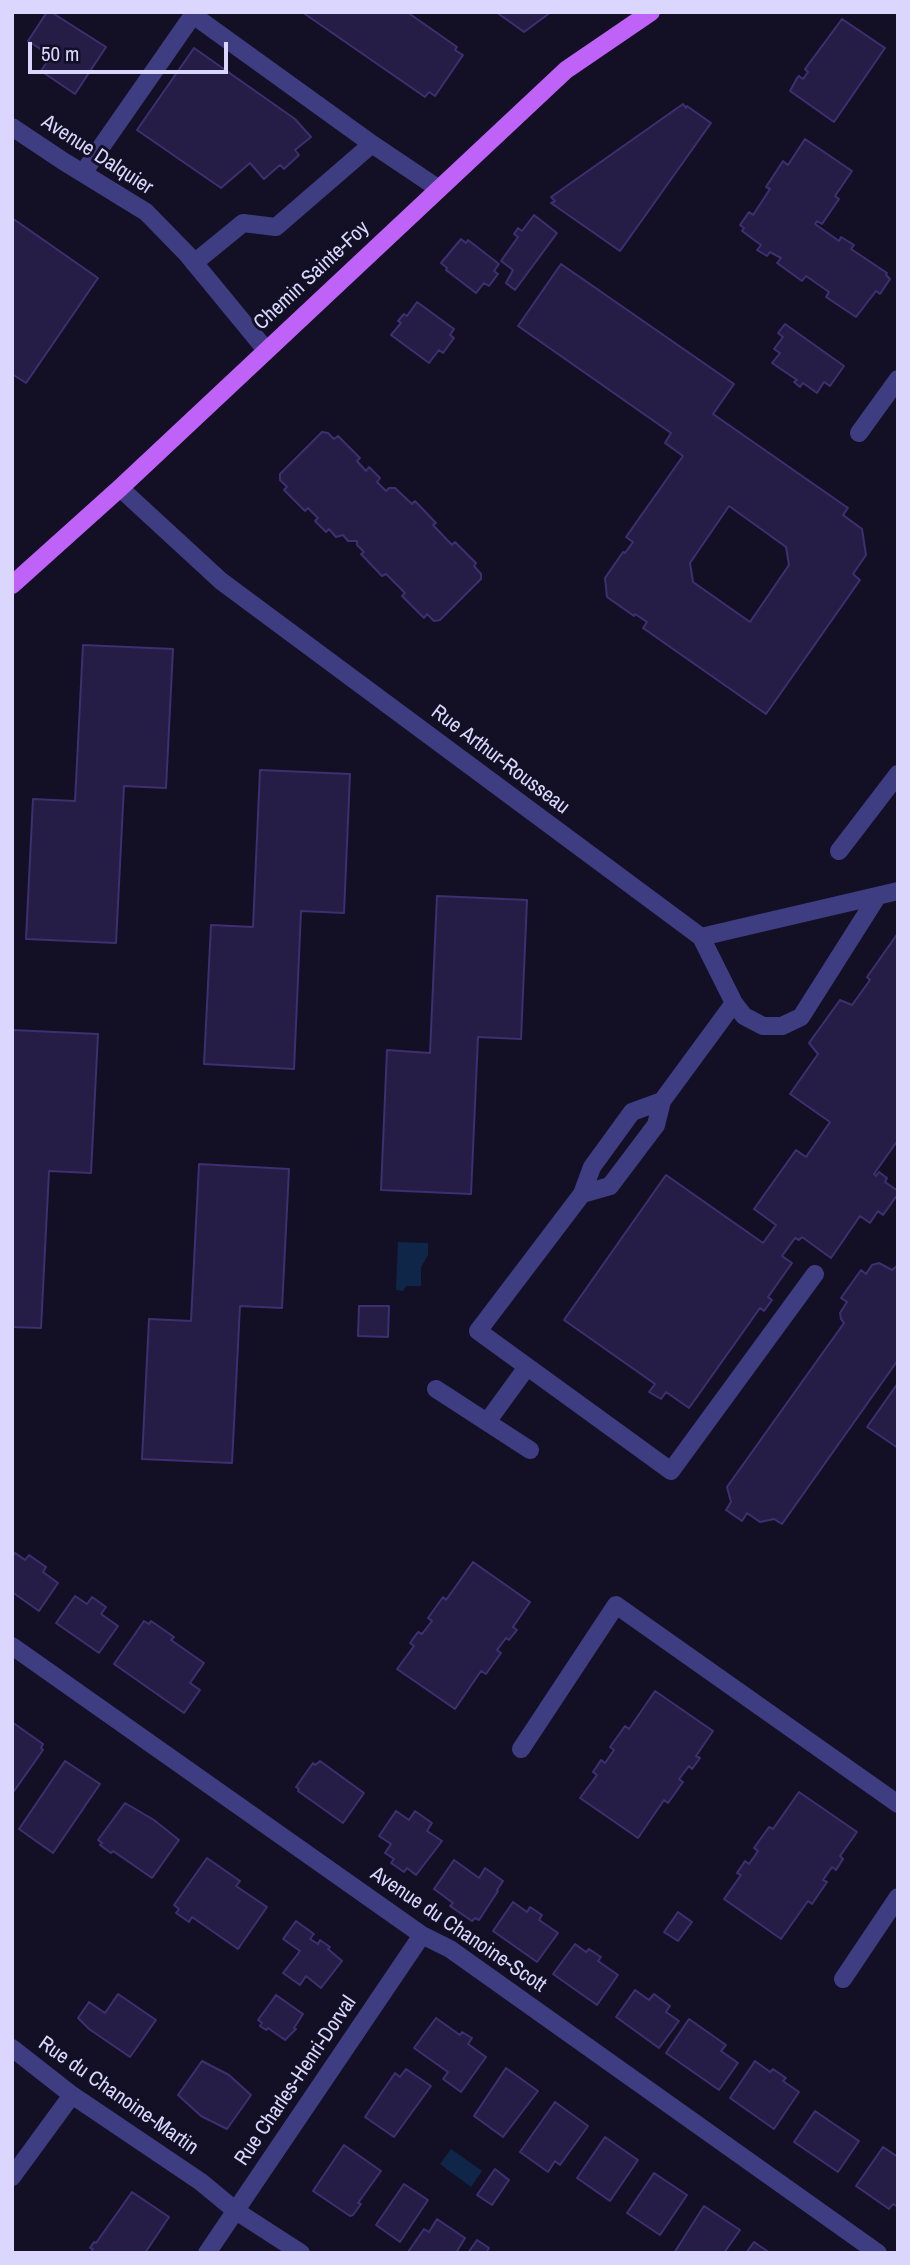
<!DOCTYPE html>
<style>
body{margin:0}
#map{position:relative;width:910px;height:2265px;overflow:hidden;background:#131025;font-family:"Archivo Narrow",sans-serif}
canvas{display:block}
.frame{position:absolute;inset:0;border:14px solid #dad6fd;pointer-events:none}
.scale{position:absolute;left:28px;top:42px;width:200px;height:32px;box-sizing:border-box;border:4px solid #dad6fd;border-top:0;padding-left:9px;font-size:21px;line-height:24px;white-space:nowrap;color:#dad6fd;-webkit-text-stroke:5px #131025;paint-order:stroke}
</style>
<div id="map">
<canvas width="910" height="2265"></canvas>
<div class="frame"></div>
<div class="scale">50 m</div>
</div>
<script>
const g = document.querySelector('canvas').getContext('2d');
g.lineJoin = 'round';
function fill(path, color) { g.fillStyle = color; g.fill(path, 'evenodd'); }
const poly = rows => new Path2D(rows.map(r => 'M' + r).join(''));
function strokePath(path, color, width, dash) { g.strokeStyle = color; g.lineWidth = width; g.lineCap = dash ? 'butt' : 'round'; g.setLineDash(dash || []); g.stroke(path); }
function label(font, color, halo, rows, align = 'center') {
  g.font = font + ' "Archivo Narrow",sans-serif'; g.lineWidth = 6; g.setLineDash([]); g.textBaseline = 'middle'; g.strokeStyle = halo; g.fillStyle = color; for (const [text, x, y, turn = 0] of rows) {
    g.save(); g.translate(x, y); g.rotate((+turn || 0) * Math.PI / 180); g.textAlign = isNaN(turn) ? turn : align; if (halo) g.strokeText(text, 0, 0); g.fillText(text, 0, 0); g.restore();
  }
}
const water = poly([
 [398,1242,428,1243,428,1255,421,1267,421,1286,406,1286,403,1291,396,1290],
 [451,2149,482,2171,471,2187,440,2164]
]);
const building = poly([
 [47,12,51,12,106,47,75,94,41,71,51,56,28,41,47,12],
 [302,12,407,12,457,47,455,50,463,55,435,96,429,92,425,97,302,12],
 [496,12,551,12,524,32,496,12],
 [842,19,885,48,834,122,790,91,797,78,799,76,803,79,808,72,805,69,842,19],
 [194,48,295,119,311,137,295,150,299,155,284,169,280,165,264,179,250,163,221,188,137,130,194,48],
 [683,104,686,108,687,106,711,123,620,251,551,203,555,201,551,197,683,104],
 [805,139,852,171,835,196,839,199,822,224,817,221,815,224,839,241,841,237,854,245,851,249,887,273,886,275,890,279,880,294,876,291,856,317,826,297,829,292,806,276,802,281,777,263,781,258,770,252,767,256,757,250,761,245,742,231,744,228,740,225,749,212,753,215,770,189,766,187,783,161,788,165,805,139],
 [534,215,557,233,515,290,506,283,513,270,501,261,518,237,514,234,518,228,522,231,534,215],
 [12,218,98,278,26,383,12,374,12,218],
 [461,239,466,243,468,240,499,264,494,271,498,274,489,286,484,283,476,293,446,270,447,268,441,263,461,239],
 [561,264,734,384,713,414,848,508,843,515,862,529,866,555,853,574,860,580,766,714,643,628,647,622,635,614,634,616,607,597,605,578,623,552,625,553,633,542,626,537,683,456,665,443,671,433,518,326,561,264],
 [729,506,786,547,789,565,750,622,693,582,690,563,729,506],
 [417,302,454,329,450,335,454,338,443,353,439,350,429,363,391,335,401,323,398,321,404,314,407,316,417,302],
 [785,324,844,366,830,386,824,382,817,393,803,383,800,387,794,382,797,380,772,363,780,353,774,349,783,337,778,333,785,324],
 [322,432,328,433,334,439,338,436,360,458,357,461,366,471,369,467,380,478,377,482,386,491,389,488,395,488,412,504,415,501,436,523,433,525,452,545,455,542,476,563,474,566,481,574,481,579,440,620,434,621,427,614,424,618,402,596,405,593,386,574,382,576,361,554,364,552,357,545,357,541,348,541,343,535,336,537,329,529,326,532,315,521,318,518,308,508,305,511,284,490,287,487,280,480,280,474,322,432],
 [83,645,173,649,166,788,124,786,116,943,26,939,33,799,75,801,83,645],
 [260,770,350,774,344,913,301,911,294,1069,204,1064,211,925,253,927,260,770],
 [437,896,527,900,521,1039,478,1037,471,1194,381,1190,387,1050,430,1053,437,896],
 [898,933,898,1140,874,1174,876,1176,879,1172,887,1178,885,1182,898,1191,898,1194,883,1215,878,1211,870,1223,860,1216,831,1258,802,1237,799,1240,795,1238,782,1256,792,1263,768,1297,772,1300,764,1311,760,1308,689,1408,666,1392,661,1399,649,1392,655,1384,564,1320,666,1175,763,1243,776,1225,754,1209,796,1150,806,1157,830,1122,790,1094,818,1054,809,1043,840,1000,852,1005,870,980,867,977,898,933],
 [12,1030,98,1034,91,1173,49,1171,41,1328,12,1327,12,1030],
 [199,1164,289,1169,282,1308,240,1306,232,1463,142,1459,149,1319,191,1321,199,1164],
 [879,1263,892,1270,898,1265,898,1360,782,1524,774,1519,760,1522,747,1513,742,1521,726,1510,731,1502,727,1487,844,1323,841,1319,840,1313,847,1302,841,1298,861,1270,866,1274,872,1265,879,1263],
 [359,1306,389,1306,388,1337,358,1336,359,1306],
 [898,1383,898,1448,867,1427,898,1383],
 [15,1553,25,1560,29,1555,46,1567,43,1572,58,1583,39,1611,12,1592,12,1557,15,1553],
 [473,1562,530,1602,513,1627,517,1630,509,1640,506,1638,497,1650,501,1653,486,1674,481,1671,455,1709,397,1669,414,1646,410,1643,418,1632,422,1634,432,1621,428,1618,443,1597,446,1600,473,1562],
 [75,1596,87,1604,92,1597,106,1607,101,1614,118,1626,99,1653,56,1623,75,1596],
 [144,1621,149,1624,151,1621,174,1637,171,1640,204,1663,190,1683,200,1690,184,1713,114,1664,144,1621],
 [655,1691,713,1731,696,1756,700,1758,692,1769,689,1766,679,1779,683,1782,668,1803,664,1800,638,1838,580,1798,597,1775,593,1772,601,1760,605,1763,614,1750,610,1747,625,1726,629,1729,655,1691],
 [12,1722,43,1744,41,1748,43,1750,12,1794,12,1722],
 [65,1761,100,1784,53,1853,19,1829,65,1761],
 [320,1761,364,1793,343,1823,298,1791,299,1789,296,1787,313,1763,315,1765,320,1761],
 [799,1792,857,1832,840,1856,843,1859,836,1870,832,1867,823,1880,827,1882,812,1904,808,1901,781,1939,724,1899,741,1875,737,1873,745,1861,749,1864,758,1851,754,1848,769,1827,773,1829,799,1792],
 [125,1803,154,1820,179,1840,152,1878,113,1851,111,1853,100,1845,102,1843,98,1840,125,1803],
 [396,1811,409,1820,415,1811,432,1823,427,1831,442,1841,416,1875,407,1868,404,1872,391,1863,394,1859,385,1853,391,1844,379,1836,396,1811],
 [207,1858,240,1881,236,1886,267,1907,238,1949,192,1917,189,1922,176,1913,179,1909,174,1905,207,1858],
 [454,1860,479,1878,485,1868,503,1881,497,1890,498,1891,479,1920,475,1918,472,1921,450,1906,453,1903,434,1889,454,1860],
 [513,1902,527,1912,530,1907,542,1915,539,1920,558,1933,537,1962,493,1931,513,1902],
 [678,1912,692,1922,678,1941,664,1932,678,1912],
 [296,1921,314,1934,310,1939,318,1944,320,1940,330,1947,328,1949,342,1961,321,1988,306,1976,300,1985,283,1973,300,1951,283,1939,296,1921],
 [575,1944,586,1952,589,1949,601,1957,598,1961,618,1975,597,2005,553,1974,575,1944],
 [635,1990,649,2000,654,1994,670,2006,666,2012,679,2021,659,2048,616,2017,635,1990],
 [118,1994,156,2020,130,2057,89,2029,78,2018,89,2002,105,2013,118,1994],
 [276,1995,303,2014,294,2028,296,2029,285,2040,268,2028,266,2030,260,2026,262,2023,258,2020,276,1995],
 [436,2018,460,2035,462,2032,472,2038,468,2044,486,2057,461,2092,443,2079,448,2072,414,2048,436,2018],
 [689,2019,726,2045,721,2051,738,2063,719,2090,666,2053,689,2019],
 [202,2061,229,2075,251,2095,227,2129,201,2116,178,2095,202,2061],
 [755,2061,770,2072,773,2069,786,2078,783,2081,799,2092,774,2129,730,2098,755,2061],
 [506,2068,538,2091,503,2137,474,2116,506,2068],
 [406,2069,431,2086,394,2137,365,2117,395,2073,400,2077,406,2069],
 [555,2102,588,2126,560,2165,555,2161,548,2172,520,2152,555,2102],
 [815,2111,859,2141,838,2172,794,2142,815,2111],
 [605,2137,638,2160,610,2201,577,2178,605,2137],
 [344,2145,381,2171,358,2203,361,2204,353,2215,350,2216,313,2191,344,2145],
 [883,2147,898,2157,898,2207,893,2204,889,2209,856,2186,883,2147],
 [495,2169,509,2180,492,2205,477,2195,495,2169],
 [654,2173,687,2195,660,2235,627,2213,654,2173],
 [404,2184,428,2200,400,2242,376,2225,404,2184],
 [132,2192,169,2217,145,2253,90,2253,93,2249,90,2248,94,2242,96,2243,132,2192],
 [704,2206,740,2230,724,2253,674,2253,704,2206],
 [437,2219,465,2238,456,2253,408,2252,424,2229,429,2232,437,2219],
 [477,2240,489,2248,486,2253,468,2253,477,2240],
 [754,2242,770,2253,746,2253,754,2242]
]);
const minor = poly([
 [12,127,63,161,146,212,187,254,266,350],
 [83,173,193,15,372,144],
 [194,263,243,223,276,227,372,144,439,189],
 [859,433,898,379],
 [120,488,221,581,701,937,734,1003,662,1101,632,1112,592,1167,582,1194,478,1331,671,1471,815,1274],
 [839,851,898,774],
 [701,937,898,891],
 [734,1003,744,1016,763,1026,782,1026,801,1017,877,897],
 [582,1194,610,1186,656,1125,662,1101],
 [436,1389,530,1450],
 [487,1422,527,1367],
 [12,1646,422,1935,450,1949,878,2253],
 [521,1749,616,1605,898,1804],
 [843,1979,898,1897],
 [12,2048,72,2095,201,2182,236,2211,301,2253],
 [12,2177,72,2095],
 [207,2253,422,1935]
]);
const major = poly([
 [12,585,120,488,566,70,651,12]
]);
const streetNames = [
 ["Avenue Dalquier",97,155,33],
 ["Chemin Sainte-Foy",312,276,-43],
 ["Rue Arthur-Rousseau",500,760,37],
 ["Avenue du Chanoine-Scott",458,1930,34],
 ["Rue Charles-Henri-Dorval",296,2081,-56],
 ["Rue du Chanoine-Martin",118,2096,35]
];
fill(water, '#102649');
fill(building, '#251d45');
strokePath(building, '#3c3070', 2);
strokePath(minor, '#3f3d82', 18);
strokePath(major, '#be62f8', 18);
label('21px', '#dad6fd', '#131025', streetNames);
</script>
